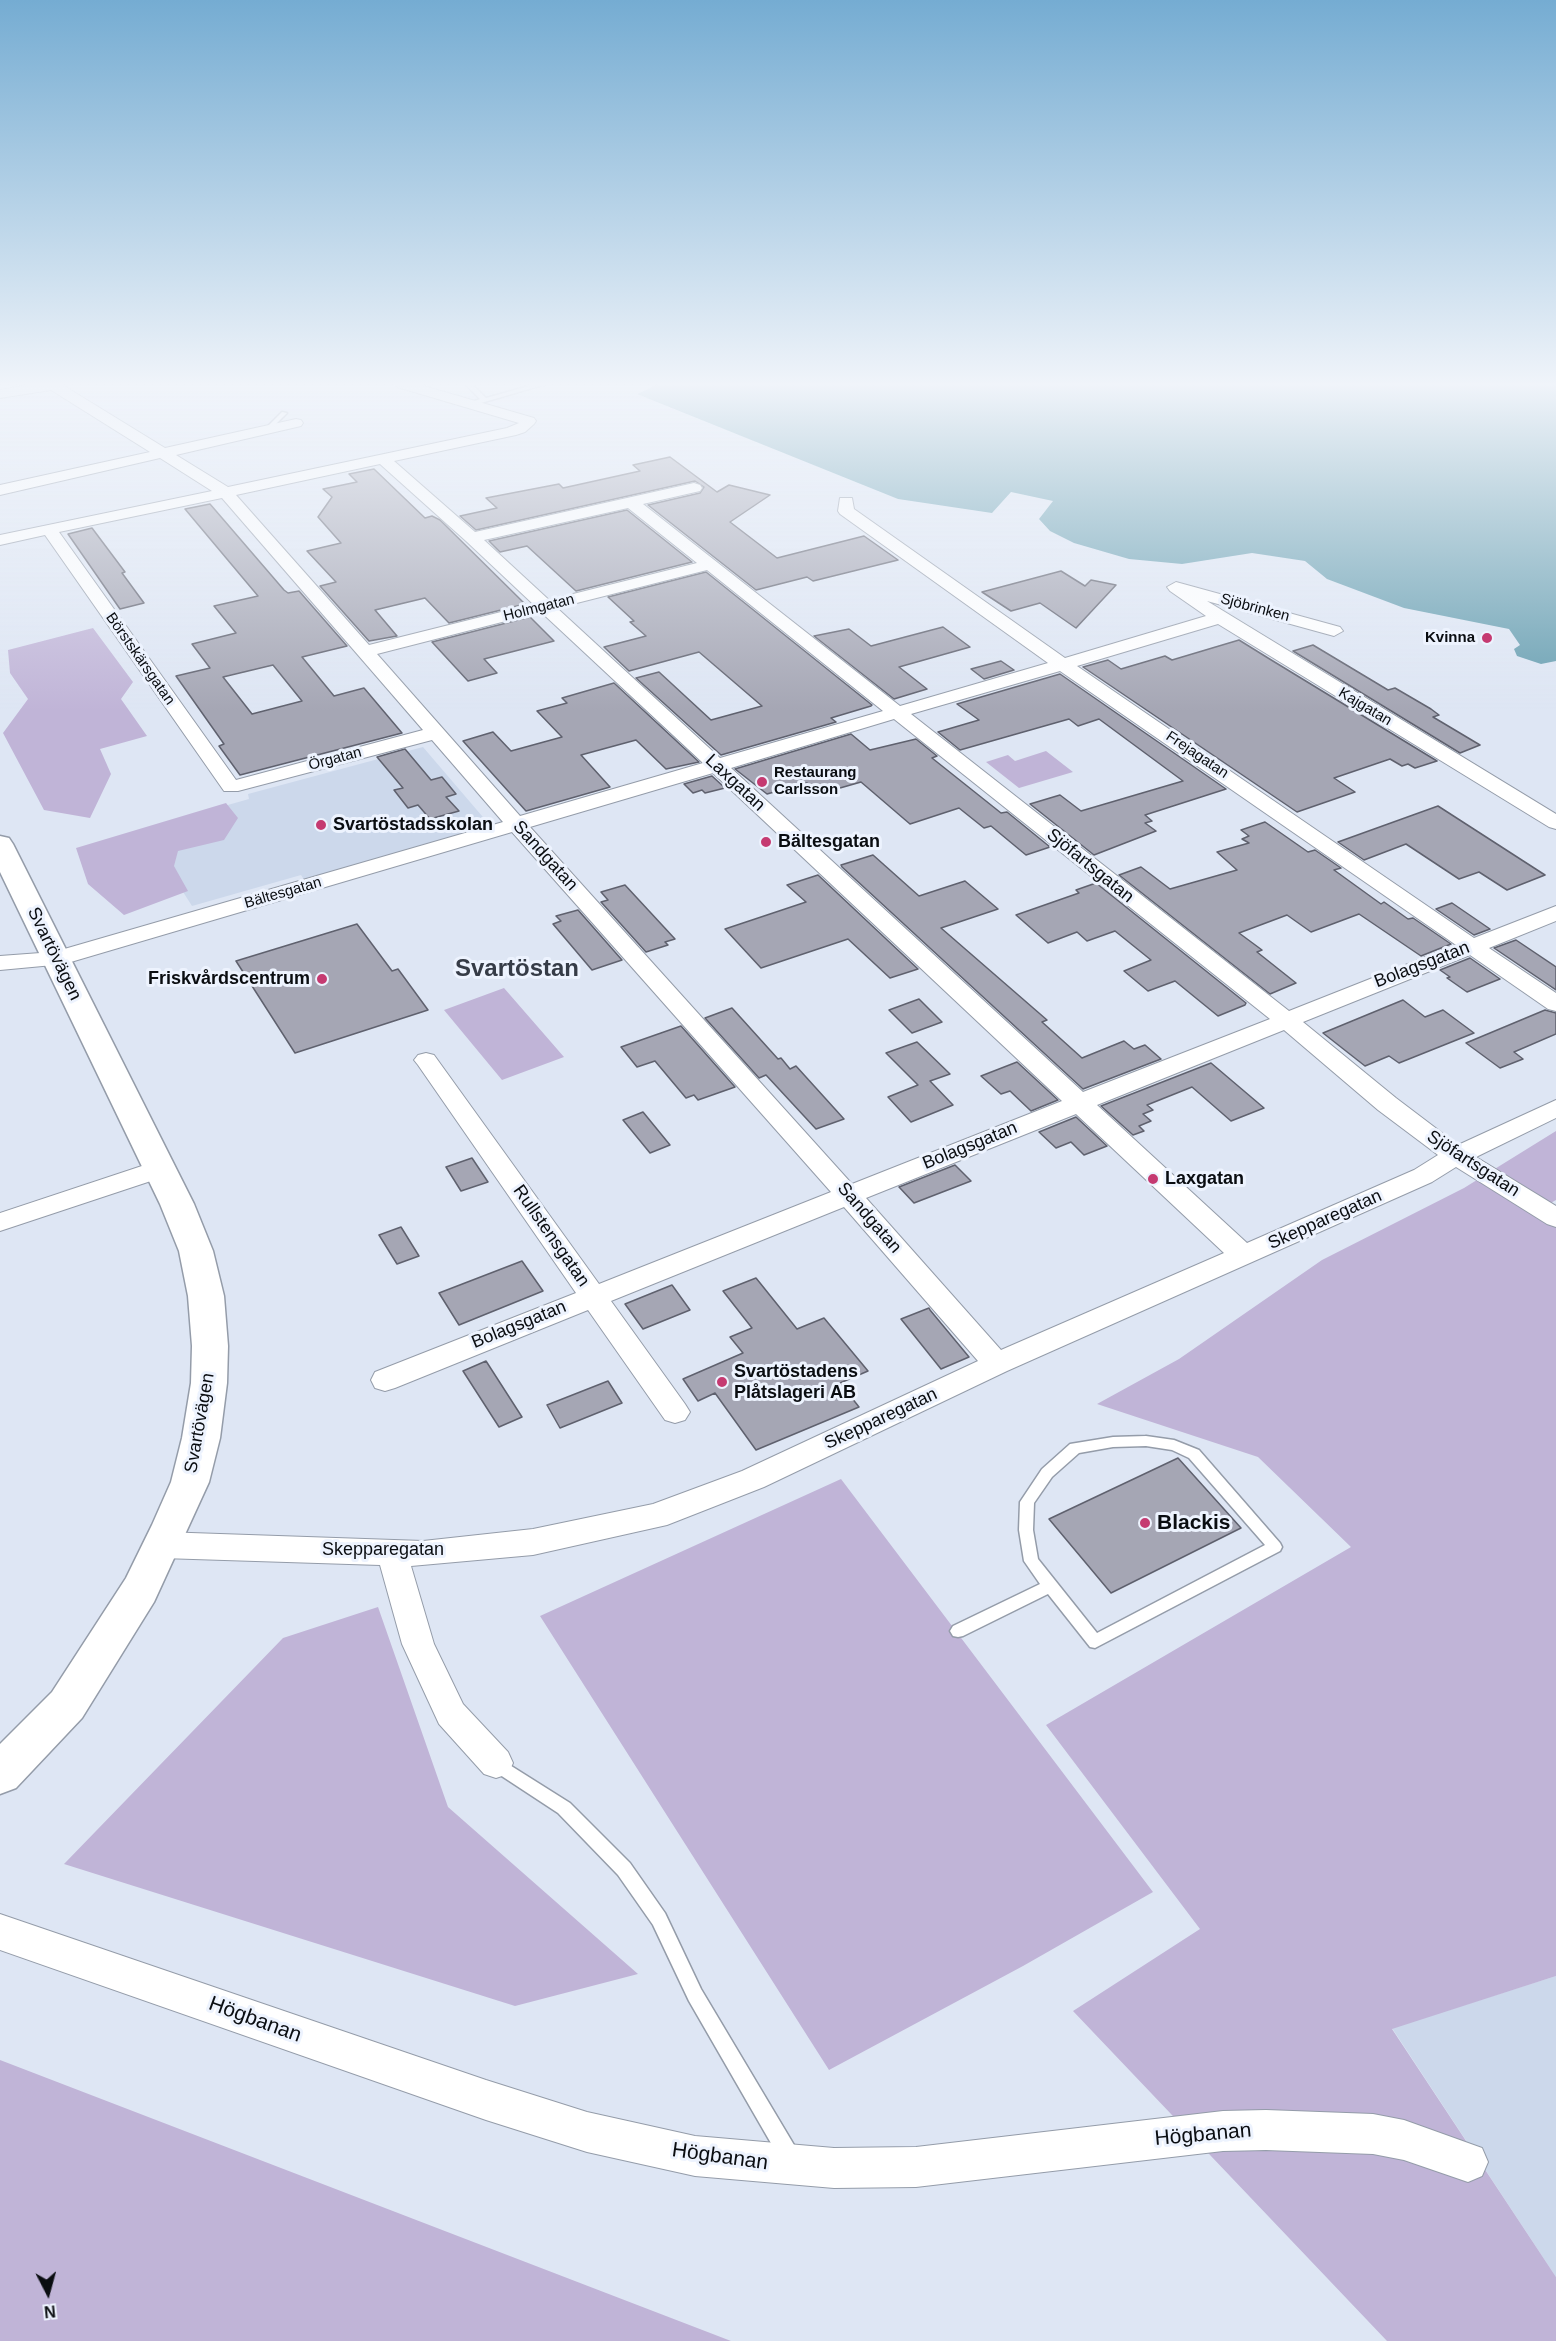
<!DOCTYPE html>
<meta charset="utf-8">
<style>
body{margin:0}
#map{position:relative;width:1556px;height:2341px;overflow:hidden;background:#dee6f4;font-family:Helvetica,sans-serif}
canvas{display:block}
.north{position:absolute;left:18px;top:2263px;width:60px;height:60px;-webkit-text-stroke:4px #edf3fe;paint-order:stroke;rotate:174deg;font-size:16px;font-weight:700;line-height:24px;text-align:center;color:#0a0d11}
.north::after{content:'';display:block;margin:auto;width:21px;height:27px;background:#0a0d11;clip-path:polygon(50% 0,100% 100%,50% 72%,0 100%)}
</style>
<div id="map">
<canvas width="1556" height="2341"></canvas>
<div class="north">N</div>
</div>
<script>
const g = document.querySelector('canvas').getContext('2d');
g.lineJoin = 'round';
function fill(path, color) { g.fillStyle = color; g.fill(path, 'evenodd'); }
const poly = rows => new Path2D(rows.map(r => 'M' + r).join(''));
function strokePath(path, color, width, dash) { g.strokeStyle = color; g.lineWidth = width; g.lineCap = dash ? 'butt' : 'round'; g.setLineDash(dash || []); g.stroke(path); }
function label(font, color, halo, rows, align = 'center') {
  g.font = font + ' Helvetica,sans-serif'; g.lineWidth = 6; g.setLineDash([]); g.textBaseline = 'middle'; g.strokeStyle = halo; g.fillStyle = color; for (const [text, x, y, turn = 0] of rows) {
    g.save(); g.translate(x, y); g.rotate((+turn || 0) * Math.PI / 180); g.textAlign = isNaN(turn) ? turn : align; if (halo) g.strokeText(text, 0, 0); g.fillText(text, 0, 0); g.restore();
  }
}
const built = poly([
 [423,747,488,823,486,827,305,881,301,875,192,906,143,829,249,799,248,794],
 [1556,1976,1556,2277,1392,2028]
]);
const green = poly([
 [93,628,133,682,121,699,147,736,100,749,111,774,90,818,44,810,3,733,28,699,10,673,8,650],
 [1046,751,1073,772,1019,788,986,762,1008,755,1015,761],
 [226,803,238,818,224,840,178,851,174,866,188,891,124,915,88,884,76,848],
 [504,988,564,1057,502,1080,444,1010],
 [1556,1131,1556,1200,1540,1209,1556,1219,1556,1976,1392,2029,1556,2277,1556,2341,1387,2341,1073,2011,1200,1929,1046,1725,1351,1547,1258,1457,1097,1404,1179,1359,1322,1260,1464,1188],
 [841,1479,1153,1892,1023,1966,829,2070,540,1616],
 [378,1607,448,1807,638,1974,515,2006,64,1864,283,1638],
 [0,2060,731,2341,0,2341]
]);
const water = poly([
 [659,384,1556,384,1556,661,1541,664,1517,656,1514,649,1520,645,1509,629,1404,608,1327,579,1305,561,1252,553,1182,564,1129,559,1074,543,1050,531,1039,519,1053,501,1011,492,992,513,898,499,637,394]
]);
const building = poly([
 [670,457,717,492,729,485,770,495,730,522,777,558,864,536,898,560,813,581,807,577,756,590,648,505,700,493,704,487,695,481,476,530,460,516,497,508,486,498,559,484,563,488,640,471,633,465,670,457],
 [374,469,425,518,432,516,440,520,525,604,449,623,425,598,375,610,397,636,369,641,320,586,336,582,307,551,341,543,318,517,332,497,323,489,357,482,349,474,374,469],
 [210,504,284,590,288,593,299,591,347,646,302,657,334,696,364,688,402,733,240,775,219,746,224,744,176,676,210,668,192,644,236,633,214,606,258,596,185,509,210,504],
 [273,665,302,701,252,714,223,677,273,665],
 [627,510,692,562,576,591,527,546,500,552,489,541,627,510],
 [92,528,125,572,122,573,144,603,120,609,68,534,92,528],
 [1061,571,1085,586,1091,580,1116,585,1076,628,1040,603,1011,611,982,592,1061,571],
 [706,572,872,705,871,706,831,718,836,722,721,755,636,678,659,672,711,720,762,706,699,652,629,671,604,647,646,636,630,622,634,621,608,597,706,572],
 [530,617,554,641,484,659,497,673,468,681,432,642,530,617],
 [943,627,970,647,899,667,927,689,894,699,814,636,849,629,871,646,943,627],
 [1239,640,1268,658,1437,761,1415,768,1408,764,1402,766,1390,759,1334,778,1355,792,1297,812,1083,667,1108,660,1121,669,1165,656,1172,660,1239,640],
 [1313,645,1388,690,1395,688,1431,709,1439,715,1433,717,1480,745,1460,753,1293,651,1313,645],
 [1001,661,1014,670,984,679,971,669,1001,661],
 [1060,674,1226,789,1145,815,1152,821,1145,823,1156,831,1094,855,1030,804,1060,795,1081,811,1183,781,1099,719,1078,726,1069,719,960,750,938,732,979,720,957,704,1060,674],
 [614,683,699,762,666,769,636,740,581,755,610,787,526,811,463,741,493,732,511,751,562,737,537,711,567,703,562,698,614,683],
 [851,734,870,750,916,739,937,756,932,758,1001,813,1007,812,1050,847,1026,855,991,826,984,828,959,808,910,824,861,782,819,794,807,783,767,794,735,769,851,734],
 [405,749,431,780,442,777,456,794,446,797,459,811,430,819,418,805,408,808,394,790,403,788,377,757,405,749],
 [712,776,725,788,705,793,702,790,693,793,684,784,712,776],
 [1438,806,1545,875,1507,890,1479,872,1459,879,1406,844,1364,860,1338,842,1438,806],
 [1265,822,1308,852,1315,850,1341,868,1334,870,1381,904,1384,902,1408,919,1413,918,1451,944,1421,956,1359,914,1311,932,1287,915,1239,933,1262,950,1257,952,1296,983,1270,994,1119,875,1141,867,1170,889,1237,870,1217,852,1249,843,1242,839,1249,836,1241,830,1265,822],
 [873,855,919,896,965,881,998,909,941,928,1047,1020,1042,1022,1082,1058,1124,1041,1134,1049,1145,1045,1161,1059,1083,1089,842,867,841,865,873,855],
 [818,875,918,969,890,978,848,939,761,968,725,929,806,902,787,885,818,875],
 [1096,883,1246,1003,1245,1005,1218,1016,1175,981,1148,991,1124,971,1151,960,1115,931,1087,941,1077,932,1048,943,1016,915,1079,893,1076,890,1096,883],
 [625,885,675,939,665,942,668,945,646,952,601,902,608,900,601,892,625,885],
 [1452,903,1490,929,1474,935,1436,909,1452,903],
 [578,910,622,960,592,970,553,924,561,921,556,916,578,910],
 [357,924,392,971,398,969,428,1010,295,1053,236,961,357,924],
 [1516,940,1556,967,1556,990,1494,948,1516,940],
 [1470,958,1500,979,1467,992,1447,978,1450,977,1440,970,1470,958],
 [919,999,942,1022,912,1033,889,1010,919,999],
 [1403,1000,1425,1017,1443,1010,1474,1033,1399,1063,1389,1056,1365,1066,1323,1033,1403,1000],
 [732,1008,778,1059,781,1058,790,1069,796,1066,844,1119,816,1129,766,1075,759,1078,705,1018,732,1008],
 [1545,1010,1556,1013,1556,1034,1514,1052,1523,1059,1500,1068,1466,1043,1545,1010],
 [681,1026,735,1087,698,1100,694,1095,686,1098,655,1061,637,1067,621,1047,681,1026],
 [917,1042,950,1074,930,1081,953,1105,911,1122,888,1097,918,1085,886,1053,917,1042],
 [1017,1062,1058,1100,1031,1111,1010,1091,1001,1094,981,1076,1017,1062],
 [1211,1063,1264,1108,1231,1121,1192,1087,1147,1105,1153,1110,1143,1114,1151,1121,1139,1126,1144,1131,1133,1135,1101,1106,1211,1063],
 [643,1112,670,1145,650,1153,623,1120,643,1112],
 [1076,1117,1107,1146,1084,1155,1071,1142,1056,1148,1039,1132,1076,1117],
 [472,1158,488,1182,461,1191,446,1167,472,1158],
 [955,1165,971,1181,914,1203,899,1187,955,1165],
 [401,1227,419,1256,397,1264,379,1235,401,1227],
 [522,1261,543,1291,459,1325,439,1293,522,1261],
 [756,1278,797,1329,824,1318,868,1371,840,1383,859,1407,756,1450,715,1393,698,1401,683,1379,743,1353,730,1337,752,1328,723,1291,756,1278],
 [672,1285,690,1310,643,1329,625,1304,672,1285],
 [929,1308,930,1310,969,1357,941,1369,901,1319,929,1308],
 [486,1361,522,1417,499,1427,463,1371,486,1361],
 [608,1381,622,1403,560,1428,547,1405,608,1381],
 [1178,1458,1241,1528,1111,1593,1049,1519,1178,1458]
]);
const service = poly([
 [465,384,472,384,486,398,536,384,546,384,474,405,471,403,472,402,480,399,465,384],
 [282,412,287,413,268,432,264,432,264,430,282,412],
 [1146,1436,1174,1440,1199,1450,1280,1543,1282,1547,1280,1551,1095,1648,1090,1647,1048,1594,963,1636,958,1637,953,1636,950,1631,953,1626,1040,1584,1024,1561,1019,1530,1020,1502,1042,1469,1070,1444,1113,1437,1146,1436],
 [1146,1446,1172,1450,1189,1458,1265,1545,1097,1633,1038,1559,1033,1530,1034,1503,1052,1477,1079,1453,1113,1447,1146,1446],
 [497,1757,570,1803,630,1863,665,1913,701,1989,797,2150,799,2157,797,2164,790,2166,783,2164,689,2001,653,1925,618,1875,558,1813,491,1769,489,1764,491,1759,497,1757]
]);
const minor = poly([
 [34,384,61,384,165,448,296,419,301,420,303,423,301,426,176,455,228,487,507,428,519,423,397,387,395,384,417,384,534,418,536,421,534,424,525,432,516,435,394,461,475,532,694,483,700,485,702,488,700,491,643,504,900,706,1048,663,840,514,838,511,840,498,852,498,854,509,1065,658,1206,616,1170,591,1167,587,1176,582,1340,627,1343,631,1334,636,1207,601,1556,814,1556,829,1549,827,1218,624,1077,666,1474,938,1556,906,1556,921,1489,948,1556,993,1556,1011,1548,1009,1470,955,1303,1022,1396,1098,1458,1145,1556,1100,1556,1118,1476,1157,1556,1206,1556,1227,1547,1224,1456,1167,1432,1182,1007,1371,764,1487,667,1525,533,1555,411,1566,434,1644,463,1704,508,1752,513,1763,508,1774,496,1778,484,1774,439,1724,402,1644,380,1565,162,1558,151,1554,147,1545,151,1536,162,1532,423,1541,533,1529,653,1504,742,1471,978,1361,844,1207,611,1301,685,1404,690,1412,685,1420,675,1423,665,1420,588,1310,395,1388,385,1391,375,1388,371,1380,375,1372,576,1293,418,1065,414,1060,418,1055,426,1053,434,1055,599,1284,831,1192,512,832,64,964,0,970,0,956,54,952,503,822,432,740,238,791,224,791,45,535,0,545,0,535,212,491,160,458,0,495,0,485,150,452,51,390,0,398,0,390,34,384],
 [380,464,466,541,533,604,369,645,236,495,380,464],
 [222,498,423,730,236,780,59,532,222,498],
 [628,508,697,563,549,600,484,540,628,508],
 [707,570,883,711,720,758,557,608,707,570],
 [541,612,703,763,520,816,377,654,541,612],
 [1060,671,1456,945,1289,1011,911,714,1060,671],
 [894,719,1270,1019,1083,1092,731,768,894,719],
 [713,773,1062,1101,852,1184,530,827,713,773],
 [1284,1030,1378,1110,1438,1155,1414,1170,1247,1243,1097,1105,1284,1030],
 [1076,1114,1224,1253,1001,1350,866,1198,1076,1114],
 [160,1160,169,1163,173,1169,169,1175,0,1231,0,1213,160,1160],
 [0,1914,486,2080,587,2112,695,2136,834,2148,916,2147,1223,2111,1266,2110,1373,2114,1404,2120,1482,2148,1488,2162,1482,2176,1468,2182,1404,2160,1373,2154,1266,2150,1223,2151,916,2187,834,2188,695,2176,587,2152,486,2120,0,1950,0,1914]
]);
const secondary = poly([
 [0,836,9,838,13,844,194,1204,213,1251,224,1296,228,1346,227,1383,220,1438,209,1482,154,1602,82,1718,16,1788,0,1794,0,1744,52,1692,126,1578,152,1525,171,1482,182,1438,191,1383,192,1346,188,1296,179,1251,160,1204,0,872,0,836]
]);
const markers = [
 [1487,638,6,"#c53a71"],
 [762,782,6,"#c53a71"],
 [321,825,6,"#c53a71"],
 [766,842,6,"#c53a71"],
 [322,979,6,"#c53a71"],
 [1153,1179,6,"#c53a71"],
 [722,1382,6,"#c53a71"],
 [1145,1523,6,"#c53a71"]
];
const farStreetnames = [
 ["Holmgatan",539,608,-14],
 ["Sjöbrinken",1255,608,15],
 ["Börstskärsgatan",140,659,55],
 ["Kajgatan",1365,707,31],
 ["Frejagatan",1197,755,34],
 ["Örgatan",335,759,-15],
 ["Bältesgatan",283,893,-16]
];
const farPoinames = [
 ["Kvinna",1475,638],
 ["Restaurang",774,773,"left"],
 ["Carlsson",774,790,"left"]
];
const streetNames = [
 ["Laxgatan",735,783,43],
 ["Sandgatan",545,856,48],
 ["Sjöfartsgatan",1090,866,39],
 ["Svartövägen",54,954,64],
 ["Bolagsgatan",1422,965,-21],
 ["Bolagsgatan",970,1146,-22],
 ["Sjöfartsgatan",1473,1164,33],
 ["Sandgatan",869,1218,49],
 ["Skepparegatan",1325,1220,-24],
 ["Rullstensgatan",551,1236,55],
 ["Bolagsgatan",519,1325,-22],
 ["Skepparegatan",881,1419,-25],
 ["Svartövägen",200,1423,-80],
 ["Skepparegatan",383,1550]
];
const poiNames = [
 ["Svartöstadsskolan",333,825],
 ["Bältesgatan",778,842],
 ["Friskvårdscentrum",310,979,"right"],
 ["Laxgatan",1165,1179],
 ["Svartöstadens",734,1372],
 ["Plåtslageri AB",734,1393]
];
const nearPoinames = [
 ["Blackis",1157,1523]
];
const nearStreetnames = [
 ["Högbanan",255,2020,20],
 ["Högbanan",1203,2135,-5],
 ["Högbanan",720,2157,8]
];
const districtNames = [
 ["Svartöstan",517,969]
];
fill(built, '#ccd8eb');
fill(green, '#c0b4d7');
fill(water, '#689fb1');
fill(building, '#a5a6b4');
strokePath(building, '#5f616e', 1.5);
strokePath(service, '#949ca9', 3);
strokePath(minor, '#949ca9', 2);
strokePath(secondary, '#949ca9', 3);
fill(service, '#fff');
fill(minor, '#fff');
fill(secondary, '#fff');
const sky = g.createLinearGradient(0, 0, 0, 712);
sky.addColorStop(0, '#75acd2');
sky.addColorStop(0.54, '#f0f4fa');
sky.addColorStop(1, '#f0f4fa00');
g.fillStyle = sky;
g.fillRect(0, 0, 1556, 712);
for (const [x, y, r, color] of markers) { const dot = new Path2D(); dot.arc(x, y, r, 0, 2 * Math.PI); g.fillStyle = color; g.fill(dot); strokePath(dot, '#edf3fe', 2); }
label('15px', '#0a0d11', '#edf3fe', farStreetnames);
label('bold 15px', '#0a0d11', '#edf3fe', farPoinames, 'right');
label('18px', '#0a0d11', '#edf3fe', streetNames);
label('bold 18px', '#0a0d11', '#edf3fe', poiNames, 'left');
label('bold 21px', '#0a0d11', '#edf3fe', nearPoinames, 'left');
label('21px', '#0a0d11', '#edf3fe', nearStreetnames);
label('bold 24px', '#363c47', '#edf3fe', districtNames);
</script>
